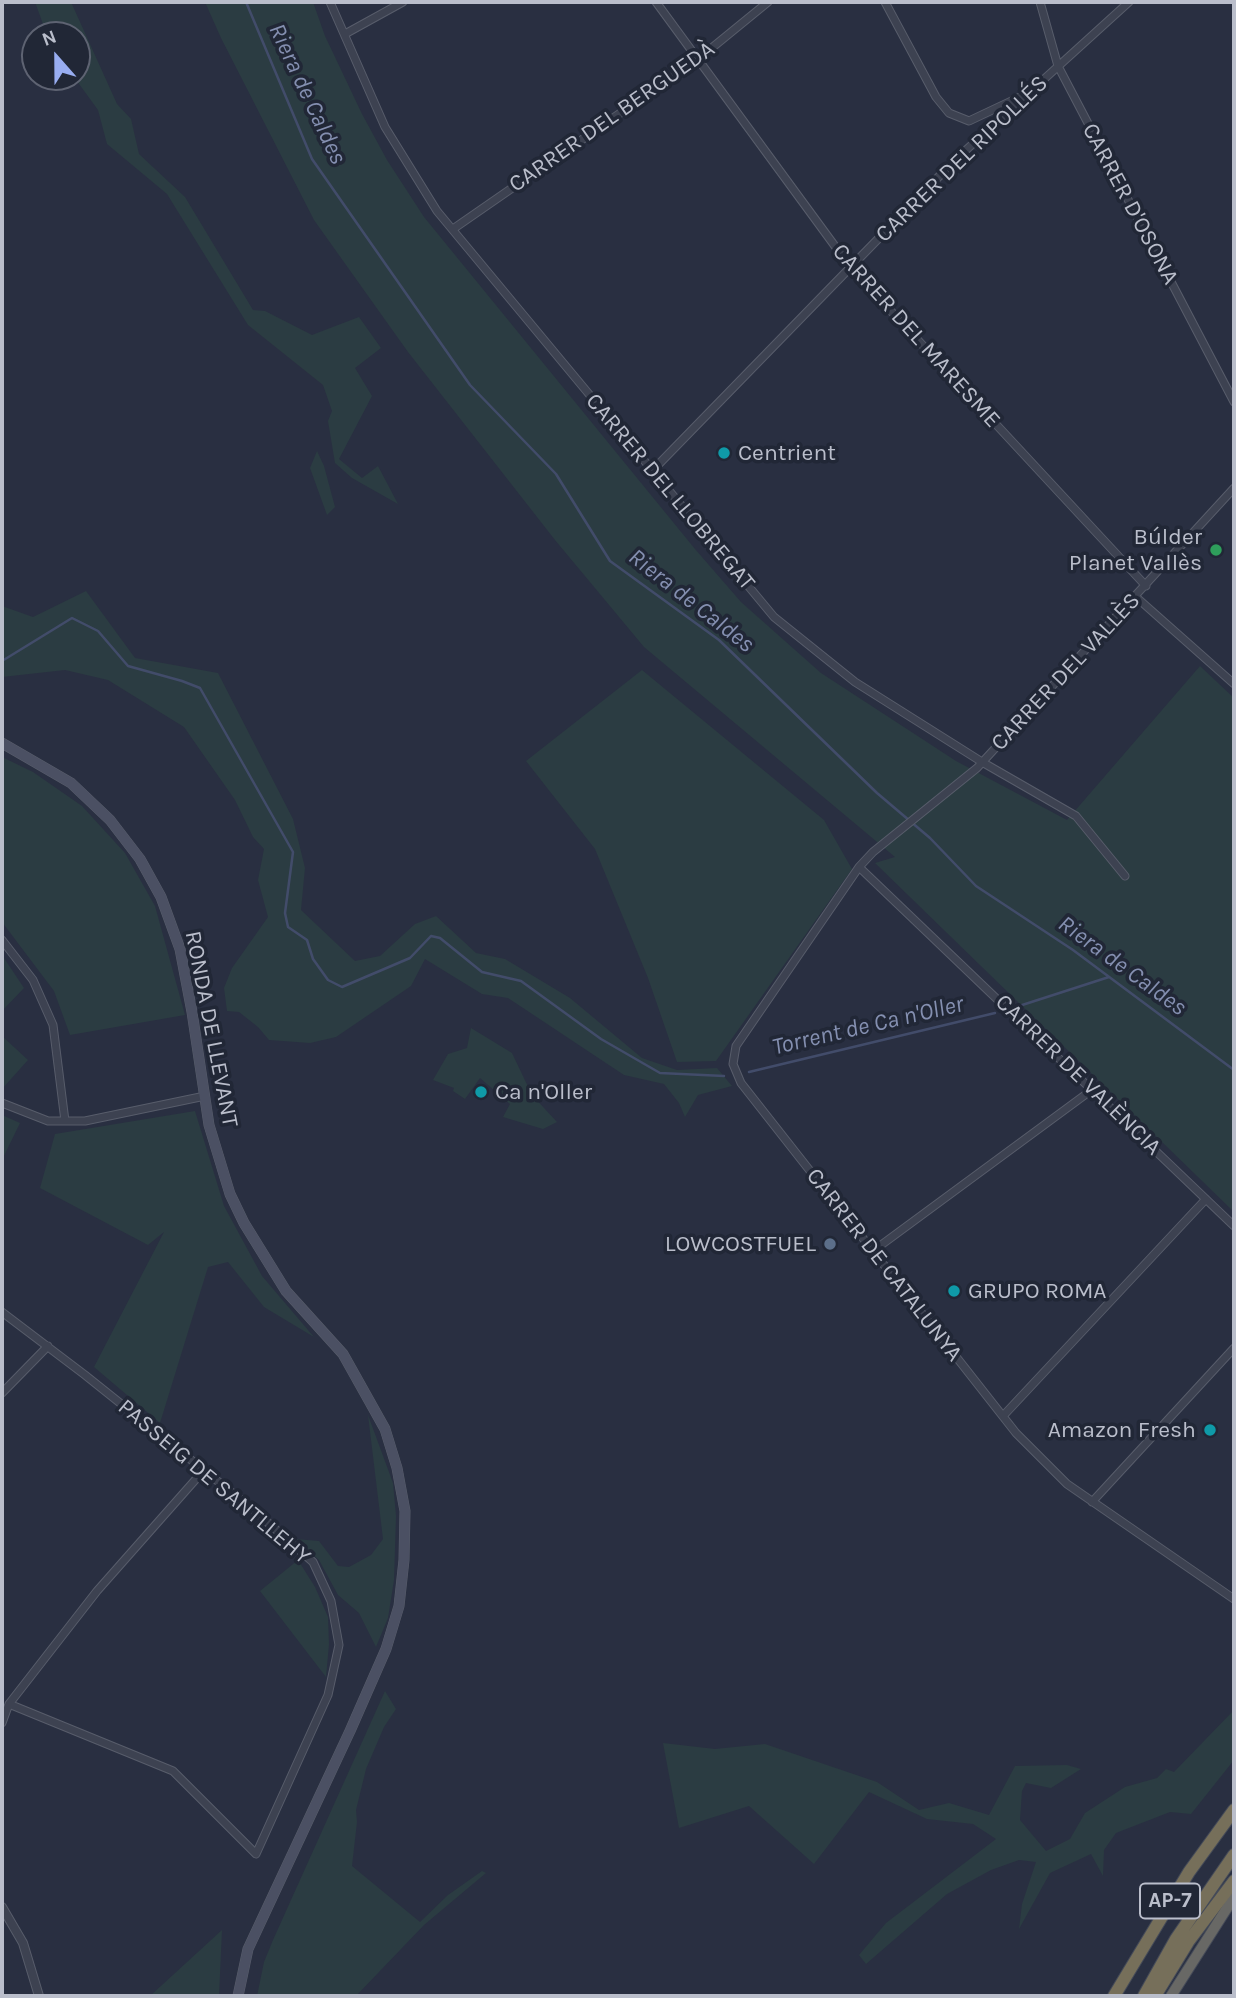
<!DOCTYPE html>
<meta charset="utf-8">
<style>
body{margin:0}
#map{position:relative;width:1236px;height:1998px;overflow:hidden;background:#292f41;font-family:Karla,sans-serif}
canvas{display:block}
.frame{position:absolute;inset:0;border:4px solid #babecb;pointer-events:none}
.north{position:absolute;left:21px;top:21px;width:70px;height:70px;box-sizing:border-box;background:#212736;border:2px solid #5e6372;border-radius:50%;rotate:339deg;font-size:19px;font-weight:700;line-height:28px;text-align:center;color:#babecb}
.north::after{content:'';display:block;margin:auto;width:24px;height:32px;background:#98adf1;clip-path:polygon(50% 0,100% 100%,50% 72%,0 100%)}
</style>
<div id="map">
<canvas width="1236" height="1998"></canvas>
<div class="frame"></div>
<div class="north">N</div>
</div>
<script>
const g = document.querySelector('canvas').getContext('2d');
g.lineJoin = 'round';
function fill(path, color) { g.fillStyle = color; g.fill(path, 'evenodd'); }
const poly = rows => new Path2D(rows.map(r => 'M' + r).join(''));
function strokePath(path, color, width, dash) { g.strokeStyle = color; g.lineWidth = width; g.lineCap = dash ? 'butt' : 'round'; g.setLineDash(dash || []); g.stroke(path); }
function label(font, color, halo, rows, align = 'center') {
  g.font = font + ' Karla,sans-serif'; g.lineWidth = 7; g.setLineDash([]); g.textBaseline = 'middle'; g.strokeStyle = halo; g.fillStyle = color; for (const [text, x, y, turn = 0] of rows) {
    g.save(); g.translate(x, y); g.rotate((+turn || 0) * Math.PI / 180); g.textAlign = isNaN(turn) ? turn : align; if (halo) g.strokeText(text, 0, 0); g.fillText(text, 0, 0); g.restore();
  }
}
const green = poly([
 [35,2,71,2,117,104,131,119,139,154,185,197,253,310,265,311,312,335,359,317,381,348,355,368,372,396,339,459,362,478,378,466,398,504,352,478,335,463,328,421,332,411,323,385,248,325,167,194,107,144,98,110,74,77,77,77,77,35,47,35],
 [205,2,313,2,325,36,362,114,387,160,424,217,695,549,741,602,821,673,956,761,1067,820,1200,666,1234,698,1234,1212,875,863,895,857,644,647,555,540,408,352,314,220,221,38],
 [317,451,324,466,335,507,327,515,310,468],
 [86,591,135,658,218,673,293,819,305,868,301,910,355,961,380,956,415,924,436,916,476,953,505,959,570,998,642,1058,677,1070,717,1068,732,1086,698,1095,685,1117,679,1103,664,1084,624,1075,508,998,482,994,425,959,411,986,336,1037,310,1043,269,1040,258,1027,239,1012,227,1011,224,988,232,968,268,917,258,880,264,849,253,837,235,800,184,727,108,680,65,670,2,677,2,606,33,617],
 [642,670,824,820,852,869,716,1061,677,1062,648,978,595,849,526,761],
 [2,757,33,772,82,806,125,853,155,906,185,1015,70,1035,54,991,2,922],
 [2,955,24,988,2,1011],
 [471,1028,512,1053,532,1095,557,1122,543,1129,503,1117,510,1104,480,1078,465,1099,453,1091,454,1088,433,1080,448,1054,467,1048],
 [2,1036,28,1060,2,1089],
 [195,1111,224,1206,262,1276,314,1337,264,1307,228,1262,208,1267,160,1423,94,1367,164,1232,148,1245,40,1188,55,1134],
 [2,1115,20,1123,2,1160],
 [368,1415,393,1483,396,1516,394,1580,388,1618,376,1647,359,1613,338,1595,319,1560,296,1539,319,1541,338,1566,349,1567,371,1555,383,1539],
 [298,1560,315,1587,328,1617,329,1644,326,1677,260,1591],
 [385,1691,396,1709,384,1727,366,1769,356,1810,357,1822,352,1866,420,1922,448,1895,482,1871,486,1873,424,1925,356,1996,257,1996,264,1962,273,1940],
 [1234,1710,1234,1760,1191,1814,1170,1812,1116,1833,1104,1850,1103,1876,1091,1854,1050,1873,1019,1929,1022,1904,1036,1862,1019,1860,991,1870,947,1894,866,1964,859,1955,886,1923,996,1839,973,1824,927,1819,869,1792,814,1864,749,1806,679,1828,663,1743,715,1749,765,1744,877,1782,919,1810,949,1803,989,1815,1015,1766,1067,1765,1081,1769,1051,1788,1026,1783,1022,1791,1020,1820,1046,1851,1070,1839,1085,1813,1125,1787,1157,1778,1166,1769,1174,1772],
 [222,1930,219,1996,150,1996]
]);
const stream = poly([
 [246,2,312,159,470,385,556,474,610,561,719,640,877,793,930,838,976,886,1073,950,1234,1070],
 [2,661,72,618,98,631,128,666,182,681,200,688,293,852,285,913,288,927,307,940,313,959,328,980,342,987,410,958,431,936,440,938,482,972,521,981,601,1039,660,1073,724,1076],
 [1016,1007,1109,977],
 [749,1072,995,1013]
]);
const minor = poly([
 [330,2,385,127,437,211,774,617,855,682,982,762,1076,816,1125,876],
 [656,2,851,268,1146,586],
 [885,2,936,97,949,113,969,121,1022,96],
 [1040,2,1058,66,1234,402],
 [345,34,403,2],
 [453,229,697,60,768,2],
 [653,470,955,160,1129,2],
 [1234,488,977,768,873,852,859,867,736,1046,733,1064,741,1083,1016,1433,1067,1484,1234,1599],
 [1136,597,1234,684],
 [859,867,1234,1226],
 [2,940,33,980,53,1025,65,1121],
 [2,1103,48,1121,85,1121,205,1096],
 [873,1251,1093,1089],
 [2,1312,85,1375,250,1507,313,1562,331,1601,339,1645,328,1695,256,1854,173,1771,9,1704],
 [2,1393,48,1346],
 [1003,1416,1206,1199],
 [1092,1502,1234,1348],
 [2,1723,9,1704,97,1591,204,1470]
]);
const tertiary = poly([
 [2,1907,23,1943,39,1996]
]);
const secondary = poly([
 [2,743,71,783,110,820,140,859,161,897,180,949,192,1012,209,1125,230,1194,244,1223,286,1291,343,1354,385,1429,397,1468,405,1511,404,1560,399,1606,386,1649,350,1731,248,1949,238,1996]
]);
const trunk = poly([
 [1171,1996,1234,1897]
]);
const motorway = poly([
 [1114,1996,1189,1872,1234,1810],
 [1144,1996,1176,1939,1234,1855],
 [1155,1996,1188,1942,1234,1881]
]);
const markers = [
 [724,453,7,"#0f9aa8"],
 [1216,550,7,"#2e9e5b"],
 [481,1092,7,"#0f9aa8"],
 [830,1244,7,"#5c6f8a"],
 [954,1291,7,"#0f9aa8"],
 [1210,1430,7,"#0f9aa8"]
];
const shields = [
 [1170,1901,60]
];
const shieldNames = [
 ["AP-7",1170,1901]
];
const streetNames = [
 ["CARRER DEL BERGUEDÀ",612,117,-35],
 ["CARRER DEL RIPOLLÉS",962,159,-44],
 ["CARRER D'OSONA",1130,204,62],
 ["CARRER DEL MARESME",916,336,48],
 ["CARRER DEL LLOBREGAT",670,492,50],
 ["CARRER DEL VALLÈS",1066,672,-47],
 ["RONDA DE LLEVANT",211,1029,79],
 ["CARRER DE VALÈNCIA",1078,1075,44],
 ["CARRER DE CATALUNYA",884,1265,52],
 ["PASSEIG DE SANTLLEHY",214,1482,40]
];
const poiNames = [
 ["Centrient",738,453],
 ["Búlder",1202,537,"right"],
 ["Planet Vallès",1202,563,"right"],
 ["Ca n'Oller",495,1092],
 ["LOWCOSTFUEL",816,1244,"right"],
 ["GRUPO ROMA",968,1291],
 ["Amazon Fresh",1196,1430,"right"]
];
const waterNames = [
 ["Riera de Caldes",307,94,65],
 ["Riera de Caldes",691,601,38],
 ["Riera de Caldes",1122,966,36],
 ["Torrent de Ca n'Oller",868,1026,-13]
];
fill(green, '#2b3c42');
strokePath(stream, '#424c6a', 2.5);
strokePath(minor, '#585d6b', 9);
strokePath(tertiary, '#585d6b', 10);
strokePath(secondary, '#585d6b', 11);
strokePath(trunk, '#444a58', 12);
strokePath(motorway, '#444a58', 14);
strokePath(minor, '#3d4251', 7);
strokePath(tertiary, '#3d4251', 8);
strokePath(secondary, '#4b5063', 10);
strokePath(trunk, '#686865', 10);
strokePath(motorway, '#766f5a', 12);
for (const [x, y, r, color] of markers) { const dot = new Path2D(); dot.arc(x, y, r, 0, 2 * Math.PI); g.fillStyle = color; g.fill(dot); strokePath(dot, '#212736', 2.5); }
for (const [x, y, w] of shields) { const box = new Path2D(); box.roundRect(x - w / 2, y - 17.5, w, 35, 5); g.fillStyle = '#212736'; g.fill(box); strokePath(box, '#babecb', 2); }
label('bold 21px', '#babecb', null, shieldNames);
label('23px', '#babecb', '#212736', streetNames);
label('23px', '#babecb', '#212736', poiNames, 'left');
label('italic 24px', '#848fb0', '#212736', waterNames);
</script>
